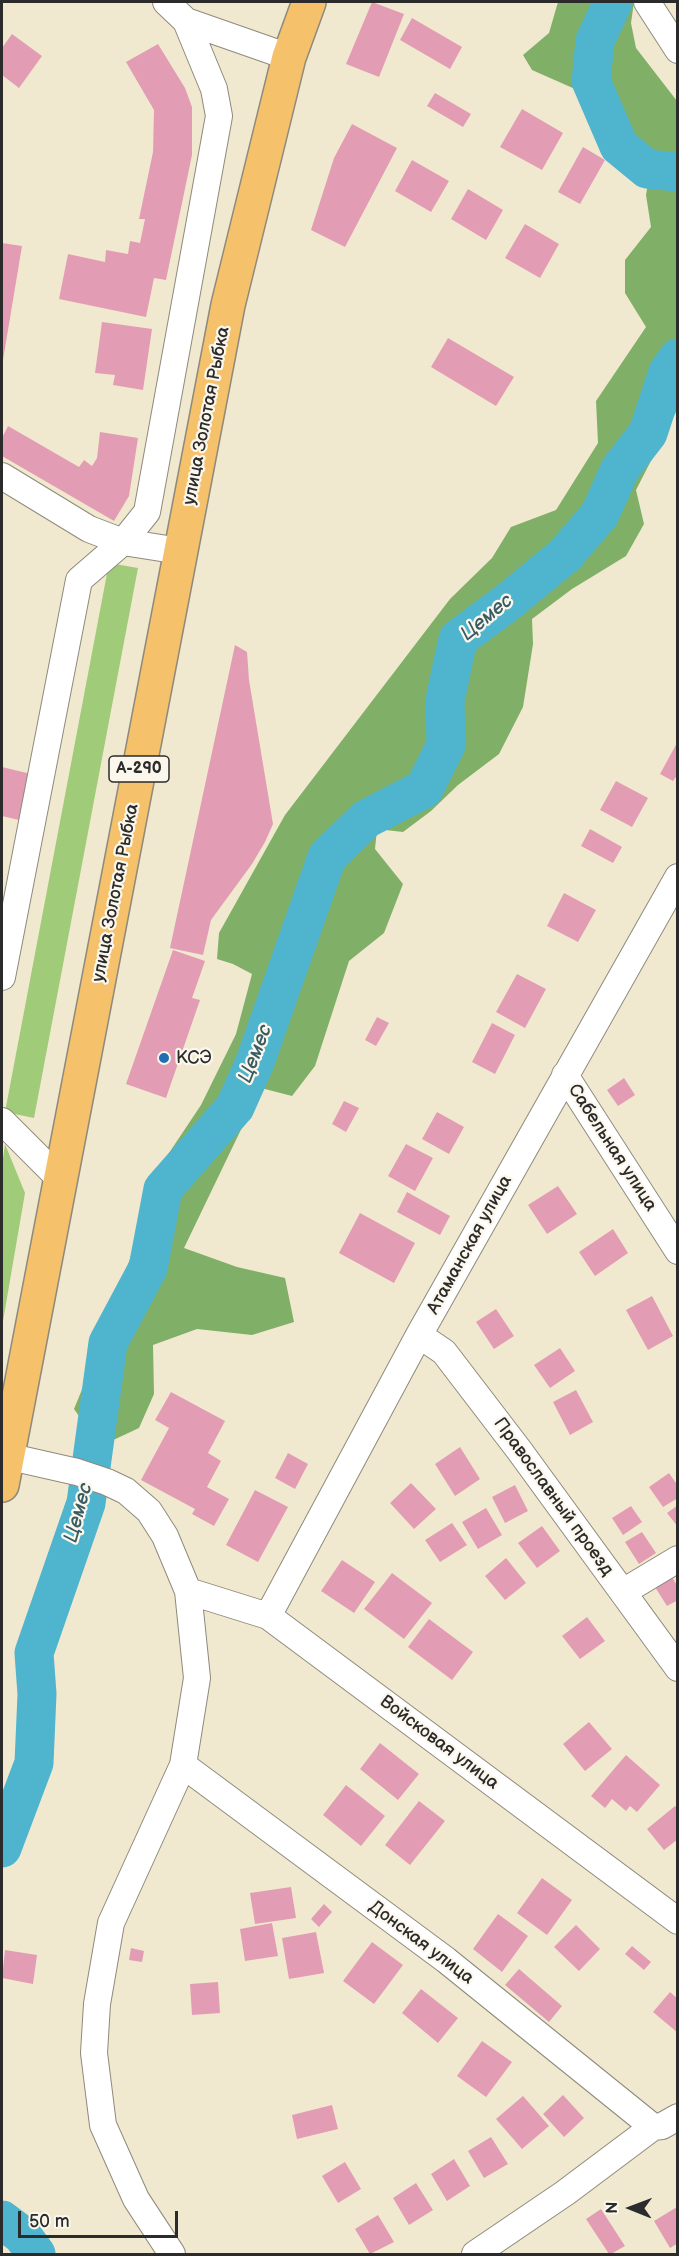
<!DOCTYPE html>
<meta charset="utf-8">
<style>
body{margin:0}
#map{position:relative;width:679px;height:2256px;overflow:hidden;background:#f1e9cf;font-family:"Balsamiq Sans",sans-serif}
canvas{display:block}
.frame{position:absolute;inset:0;border:3px solid #2b2b2b;pointer-events:none}
.north{position:absolute;left:601px;top:2178px;width:60px;height:60px;-webkit-text-stroke:4px #fbf7ec;paint-order:stroke;rotate:271deg;font-size:16px;font-weight:700;line-height:24px;text-align:center;color:#2b2b2b}
.north::after{content:'';display:block;margin:auto;width:21px;height:27px;background:#2b2b2b;clip-path:polygon(50% 0,100% 100%,50% 72%,0 100%)}
.scale{position:absolute;left:18px;top:2211px;width:160px;height:27px;box-sizing:border-box;border:3px solid #2b2b2b;border-top:0;padding-left:8px;font-size:18px;line-height:21px;white-space:nowrap;color:#2b2b2b;-webkit-text-stroke:4px #fbf7ec;paint-order:stroke}
</style>
<div id="map">
<canvas width="679" height="2256"></canvas>
<div class="frame"></div>
<div class="north">N</div>
<div class="scale">50 m</div>
</div>
<script>
const g = document.querySelector('canvas').getContext('2d');
g.lineJoin = 'round';
function fill(path, color) { g.fillStyle = color; g.fill(path, 'evenodd'); }
const poly = rows => new Path2D(rows.map(r => 'M' + r).join(''));
function strokePath(path, color, width, dash) { g.strokeStyle = color; g.lineWidth = width; g.lineCap = dash ? 'butt' : 'round'; g.setLineDash(dash || []); g.stroke(path); }
function label(font, color, halo, rows, align = 'center') {
  g.font = font + ' "Balsamiq Sans",sans-serif'; g.lineWidth = 4.5; g.setLineDash([]); g.textBaseline = 'middle'; g.strokeStyle = halo; g.fillStyle = color; for (const [text, x, y, turn = 0] of rows) {
    g.save(); g.translate(x, y); g.rotate((+turn || 0) * Math.PI / 180); g.textAlign = isNaN(turn) ? turn : align; if (halo) g.strokeText(text, 0, 0); g.fillText(text, 0, 0); g.restore();
  }
}
const green = poly([
 [109,563,138,568,34,1118,5,1112],
 [5,1144,25,1193,2,1327,2,1166]
]);
const forest = poly([
 [558,2,634,2,631,23,636,48,677,101,677,410,636,490,644,524,626,556,572,589,532,619,533,644,523,707,499,754,458,785,431,811,403,832,377,829,375,849,403,884,384,933,349,961,315,1066,292,1096,261,1088,184,1248,237,1267,285,1278,294,1322,252,1335,197,1329,153,1345,154,1394,139,1428,109,1442,88,1429,74,1409,97,1353,165,1159,201,1105,236,1034,252,974,233,964,217,959,219,933,285,815,450,599,492,558,511,527,556,510,598,443,596,401,646,327,625,293,625,260,651,227,646,195,652,160,630,140,599,131,591,110,575,89,532,70,523,55,549,33]
]);
const river = poly([
 [613,2,595,41,591,81,619,146,647,169,678,172],
 [2,1848,34,1763,37,1694,34,1653,86,1503,108,1343,148,1268,163,1189,235,1107,255,1062,327,857,366,819,424,789,446,745,445,700,458,639,509,601,565,555,600,514,620,469,648,433,668,372,678,358],
 [2,2220,22,2235,36,2254]
]);
const building = poly([
 [372,2,404,14,379,77,346,64],
 [412,18,462,47,450,69,400,40],
 [12,34,42,56,19,88,2,75,2,48],
 [158,44,185,88,192,107,192,155,166,280,154,278,146,317,59,299,68,254,105,262,106,250,128,254,130,241,140,243,145,219,139,219,153,152,154,110,126,62],
 [435,93,471,114,463,127,427,106],
 [522,109,563,133,542,170,500,147],
 [352,124,397,148,345,247,311,230,334,158],
 [583,147,605,160,580,204,558,192],
 [412,160,449,181,431,212,395,191],
 [468,189,503,210,486,240,451,219],
 [525,224,559,244,540,278,505,258],
 [2,243,22,246,3,360,2,360],
 [102,322,152,329,143,390,113,385,115,375,95,373],
 [448,338,514,377,496,406,431,367],
 [8,426,79,467,84,460,92,466,97,458,100,432,138,438,129,496,114,521,2,456,2,438],
 [235,645,247,652,249,680,273,824,265,842,252,864,211,920,203,955,170,948],
 [678,741,678,774,673,781,660,774],
 [2,767,31,774,19,820,2,816],
 [616,781,648,798,632,827,600,810],
 [590,829,622,847,613,863,581,846],
 [564,893,596,910,578,942,547,926],
 [173,950,205,961,192,998,200,1000,166,1098,126,1084],
 [517,974,546,989,525,1028,496,1012],
 [377,1017,389,1023,376,1046,365,1040],
 [492,1023,515,1035,495,1074,472,1062],
 [624,1078,635,1095,618,1106,607,1090],
 [344,1101,359,1108,346,1132,332,1124],
 [437,1112,464,1127,449,1154,422,1139],
 [406,1144,433,1158,415,1191,388,1176],
 [558,1186,577,1214,547,1234,528,1205],
 [407,1192,450,1216,440,1235,397,1212],
 [360,1213,415,1243,394,1283,339,1253],
 [613,1229,628,1253,595,1276,579,1252],
 [652,1296,673,1336,648,1350,626,1310],
 [496,1309,514,1336,494,1349,476,1322],
 [560,1348,575,1371,550,1388,534,1365],
 [576,1390,593,1422,570,1435,553,1402],
 [171,1392,225,1421,208,1453,221,1461,207,1487,229,1499,214,1526,192,1514,195,1509,141,1480,169,1428,155,1420],
 [460,1447,480,1479,455,1496,435,1464],
 [288,1453,308,1464,295,1489,275,1478],
 [669,1473,678,1486,678,1498,663,1507,649,1487],
 [411,1483,436,1509,414,1529,390,1503],
 [515,1485,528,1511,505,1523,492,1497],
 [255,1490,288,1507,258,1562,226,1545],
 [678,1505,678,1527,667,1513],
 [631,1506,642,1522,623,1535,612,1518],
 [486,1508,502,1535,478,1549,462,1522],
 [452,1523,467,1545,440,1562,425,1540],
 [542,1526,560,1551,537,1568,518,1543],
 [642,1532,656,1553,639,1564,625,1542],
 [506,1558,526,1583,505,1600,485,1576],
 [342,1560,375,1582,354,1613,321,1591],
 [392,1573,432,1603,404,1639,364,1609],
 [672,1577,678,1587,678,1600,667,1606,655,1587],
 [587,1617,605,1641,580,1659,562,1636],
 [429,1619,473,1652,452,1680,408,1647],
 [589,1722,612,1749,585,1771,563,1744],
 [380,1743,419,1774,398,1800,360,1769],
 [626,1755,660,1785,637,1812,630,1806,626,1811,612,1799,605,1808,591,1796],
 [346,1785,385,1816,361,1846,323,1815],
 [419,1801,445,1821,410,1865,385,1845],
 [675,1806,678,1809,678,1839,664,1850,647,1829],
 [542,1878,572,1900,547,1935,517,1913],
 [291,1887,296,1918,255,1924,250,1893],
 [324,1904,332,1912,319,1927,311,1919],
 [498,1914,528,1936,502,1972,473,1949],
 [272,1923,278,1956,245,1961,240,1929],
 [576,1925,600,1949,579,1971,554,1947],
 [316,1932,324,1973,289,1979,282,1938],
 [372,1942,403,1965,374,2004,343,1981],
 [632,1946,651,1962,644,1970,625,1954],
 [131,1948,144,1951,142,1962,129,1960],
 [5,1950,37,1955,33,1984,2,1978],
 [519,1969,562,2006,549,2022,505,1985],
 [218,1982,220,2013,192,2015,190,1984],
 [421,1989,458,2018,438,2043,402,2013],
 [670,1992,678,1999,678,2033,653,2012],
 [482,2041,512,2062,486,2097,457,2076],
 [563,2095,584,2118,564,2137,543,2114],
 [523,2096,549,2126,522,2149,496,2119],
 [332,2105,338,2129,297,2139,292,2115],
 [491,2137,508,2164,484,2178,468,2151],
 [454,2159,470,2186,447,2201,431,2174],
 [345,2162,361,2189,338,2203,322,2176],
 [416,2183,433,2210,409,2225,393,2198],
 [677,2207,678,2243,670,2248,654,2221],
 [601,2209,625,2246,611,2254,609,2254,586,2219],
 [378,2215,394,2242,370,2254,355,2229]
]);
const minor = poly([
 [166,2,186,21,289,57],
 [647,2,678,50],
 [2,476,89,529,123,542,180,551],
 [2,977,79,580,123,542,147,512,219,116,214,89,186,21],
 [565,1075,678,1251],
 [2,1121,61,1180],
 [419,1335,444,1352,519,1450,678,1668],
 [2,1455,77,1472,107,1482,126,1491,149,1511,165,1536,188,1591,197,1678,183,1765,111,1923,97,2004,94,2053,103,2125,136,2199,172,2254],
 [188,1591,268,1616,678,1921],
 [623,1592,678,1559],
 [268,1616,419,1335,678,877],
 [183,1765,446,1960,653,2127],
 [653,2127,662,2126,678,2117],
 [475,2254,565,2193,653,2127]
]);
const highway = poly([
 [2,1485,228,305,289,57,309,2]
]);
const markers = [
 [164,1058,6,"#1f6fb2"]
];
const shields = [
 [139,769,60]
];
const shieldNames = [
 ["А-290",139,769]
];
const streetNames = [
 ["улица Золотая Рыбка",207,416,-79],
 ["улица Золотая Рыбка",116,893,-79],
 ["Сабельная улица",612,1148,57],
 ["Атаманская улица",470,1245,-61],
 ["Православный проезд",553,1497,54],
 ["Войсковая улица",439,1743,37],
 ["Донская улица",421,1943,37]
];
const poiNames = [
 ["КСЭ",176,1058]
];
const waterNames = [
 ["Цемес",487,618,-40],
 ["Цемес",256,1054,-69],
 ["Цемес",79,1513,-75]
];
fill(green, '#a0cb78');
fill(forest, '#80af68');
strokePath(river, '#4fb4ce', 39);
fill(building, '#e29db4');
strokePath(minor, '#8e8a7d', 28);
strokePath(highway, '#8e8a7d', 36);
strokePath(minor, '#fff', 26);
strokePath(highway, '#f5c16b', 33);
for (const [x, y, r, color] of markers) { const dot = new Path2D(); dot.arc(x, y, r, 0, 2 * Math.PI); g.fillStyle = color; g.fill(dot); strokePath(dot, '#fbf7ec', 2); }
for (const [x, y, w] of shields) { const box = new Path2D(); box.roundRect(x - w / 2, y - 13, w, 26, 4.5); g.fillStyle = '#fbf7ec'; g.fill(box); strokePath(box, '#2b2b2b', 1.5); }
label('bold 16px', '#2b2b2b', null, shieldNames);
label('18px', '#2b2b2b', '#fbf7ec', streetNames);
label('18px', '#2b2b2b', '#fbf7ec', poiNames, 'left');
label('italic 20px', '#385b64', '#fbf7ec', waterNames);
</script>
